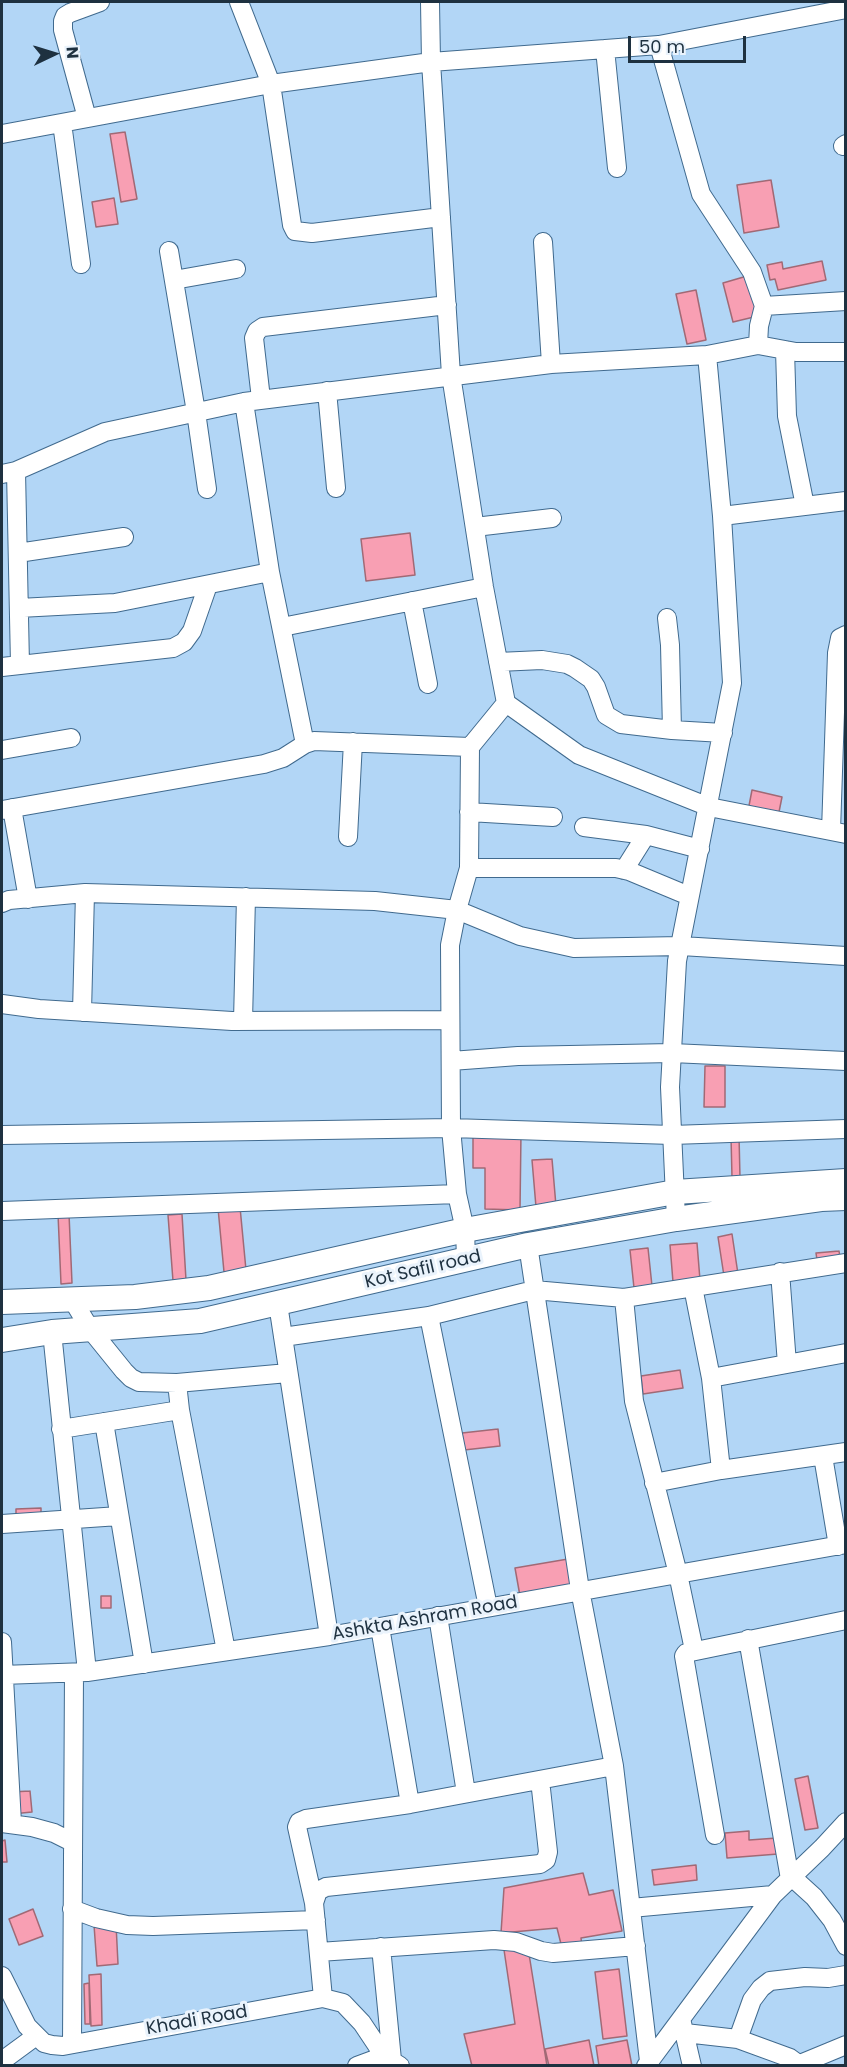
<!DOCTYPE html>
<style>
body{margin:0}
#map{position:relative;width:847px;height:2067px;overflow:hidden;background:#b2d6f6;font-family:Poppins,sans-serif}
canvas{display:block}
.frame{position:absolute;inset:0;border:3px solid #1e3140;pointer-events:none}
.north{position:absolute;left:24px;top:24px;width:60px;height:60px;-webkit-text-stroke:4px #eaf3fc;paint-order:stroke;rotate:86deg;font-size:16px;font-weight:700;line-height:24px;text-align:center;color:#1e3140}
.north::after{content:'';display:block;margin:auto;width:21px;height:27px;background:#1e3140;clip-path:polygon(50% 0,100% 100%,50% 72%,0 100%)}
.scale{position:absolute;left:628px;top:36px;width:118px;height:27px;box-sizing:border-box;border:3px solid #1e3140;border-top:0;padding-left:8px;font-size:18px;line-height:21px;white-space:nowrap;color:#1e3140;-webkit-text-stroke:4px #eaf3fc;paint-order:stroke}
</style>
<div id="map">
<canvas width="847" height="2067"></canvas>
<div class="frame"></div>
<div class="north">N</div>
<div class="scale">50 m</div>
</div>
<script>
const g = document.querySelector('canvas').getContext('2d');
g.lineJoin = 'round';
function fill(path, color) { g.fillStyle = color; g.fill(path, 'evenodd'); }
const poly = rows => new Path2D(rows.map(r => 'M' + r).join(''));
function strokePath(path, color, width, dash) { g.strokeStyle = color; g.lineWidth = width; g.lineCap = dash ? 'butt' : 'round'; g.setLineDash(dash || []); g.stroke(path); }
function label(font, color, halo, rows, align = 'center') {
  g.font = font + ' Poppins,sans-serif'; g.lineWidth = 6; g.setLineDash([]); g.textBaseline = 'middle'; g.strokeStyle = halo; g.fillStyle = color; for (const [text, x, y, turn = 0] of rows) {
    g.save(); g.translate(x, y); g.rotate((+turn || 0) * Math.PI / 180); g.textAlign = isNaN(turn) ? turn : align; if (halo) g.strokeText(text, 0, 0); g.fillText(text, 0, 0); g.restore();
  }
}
const building = poly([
 [125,132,137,199,121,202,110,134,125,132],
 [771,180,779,227,744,233,737,185,771,180],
 [114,198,118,224,96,227,92,202,114,198],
 [822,261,826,280,778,290,775,279,770,280,767,265,782,262,783,269,822,261],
 [747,276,758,316,733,322,723,283,747,276],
 [696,290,706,340,687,344,676,294,696,290],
 [410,533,415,575,366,581,361,539,410,533],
 [752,790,782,797,778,817,748,811,752,790],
 [705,1066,725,1066,725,1107,704,1107,705,1066],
 [473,1132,521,1133,520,1210,485,1209,485,1168,473,1168,473,1132],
 [739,1135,740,1178,732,1178,731,1136,739,1135],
 [552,1159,556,1206,536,1207,532,1160,552,1159],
 [240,1207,246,1270,224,1272,218,1208,240,1207],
 [58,1214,69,1214,72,1283,61,1284,58,1214],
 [182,1214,186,1280,173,1281,168,1215,182,1214],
 [732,1234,738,1274,724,1276,718,1237,732,1234],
 [697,1243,700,1280,673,1282,670,1245,697,1243],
 [648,1248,652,1286,634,1288,630,1250,648,1248],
 [839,1251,840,1257,817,1260,816,1253,839,1251],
 [680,1370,683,1388,643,1394,641,1376,680,1370],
 [498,1429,500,1446,464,1450,462,1433,498,1429],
 [41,1508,41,1518,16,1519,16,1509,41,1508],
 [568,1559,573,1586,520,1596,515,1568,568,1559],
 [101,1596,111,1596,111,1608,101,1608,101,1596],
 [808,1776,818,1828,805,1830,795,1779,808,1776],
 [30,1791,32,1812,12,1814,11,1792,30,1791],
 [749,1831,749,1840,777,1838,778,1854,727,1858,725,1833,749,1831],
 [5,1840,7,1862,2,1862,2,1841,5,1840],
 [696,1865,697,1880,654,1885,652,1870,696,1865],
 [583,1873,589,1895,613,1890,622,1931,581,1938,582,1946,562,1948,557,1928,501,1933,504,1888,583,1873],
 [33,1909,43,1936,19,1945,9,1919,33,1909],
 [116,1924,118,1964,97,1966,94,1925,116,1924],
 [503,1943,529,1954,547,2066,472,2066,464,2034,515,2024,503,1943],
 [619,1969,627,2036,603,2039,595,1972,619,1969],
 [101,1974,102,2025,91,2026,89,1975,101,1974],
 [89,1983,90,2024,85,2024,84,1984,89,1983],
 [589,2040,594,2066,549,2066,545,2049,589,2040],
 [627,2040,632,2066,599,2066,596,2046,627,2040]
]);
const minor = poly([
 [239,2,271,84,292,225,295,231,312,233,441,217],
 [430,2,431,62,451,375,484,587,506,703,579,755,709,807,846,834],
 [659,45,701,194,752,272,764,306,759,326,758,345],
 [605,49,617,168],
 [87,118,63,30,63,21,65,16,70,13,100,2],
 [62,123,81,264],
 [2,134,271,84,431,62,659,45,846,9],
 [843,146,846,144],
 [543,242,551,364],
 [169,251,196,412,207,489],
 [174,280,236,269],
 [764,306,846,301],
 [785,350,787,416,805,506],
 [327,391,336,488],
 [261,399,254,338,257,331,263,327,447,305],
 [244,402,270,572,305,744],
 [16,471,20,665],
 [2,474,16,471,105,432,244,402,551,364,707,355,758,345,796,352,846,352],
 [722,516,846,501],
 [475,527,552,518],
 [18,553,124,537],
 [412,601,428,684],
 [19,608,115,603,270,572],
 [667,618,670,645,672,730],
 [282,627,484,587],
 [498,662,542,660,567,664,575,668,591,679,596,687,606,715,621,724,672,730,723,733],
 [2,667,173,648,184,642,192,631,208,585],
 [2,750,71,738],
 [12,808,28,899],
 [2,810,264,764,283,758,305,744,314,741,470,747],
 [469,812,553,817],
 [584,827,646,835,700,849],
 [831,831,837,653,840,638,846,635],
 [348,837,353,742],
 [469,868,616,868,629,871,689,896],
 [624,870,646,835],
 [2,903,9,900,85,893,375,901,457,910,520,936,574,948,681,946,846,956],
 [2,1004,39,1009,232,1021,450,1020],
 [82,1012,85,893],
 [243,1021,246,897],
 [451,1061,518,1056,672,1053,846,1061],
 [2,1135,451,1128,672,1135,846,1129],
 [2,1211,457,1194],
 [676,1219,670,1087,677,961,732,683,722,516,707,355],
 [528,1245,580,1590,614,1766,649,2061],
 [466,1259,465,1230,457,1194,451,1128,450,945,457,910,469,868,470,747,506,703],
 [780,1272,787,1364],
 [693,1287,711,1378,721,1470],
 [624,1298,634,1401,678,1574,694,1650],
 [72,1299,90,1329,124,1371,131,1378,139,1382,177,1383,288,1373],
 [278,1304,329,1636],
 [429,1316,488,1607],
 [52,1332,87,1672],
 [283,1337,429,1316,534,1290,624,1298,846,1263],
 [711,1378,846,1353],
 [177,1383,180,1410,226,1651],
 [104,1422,144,1664],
 [61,1429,180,1410],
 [823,1456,838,1546],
 [654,1483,721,1470,846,1452],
 [2,1524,119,1516],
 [438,1616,466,1793],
 [380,1627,410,1804],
 [748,1639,790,1879],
 [2,1642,12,1823],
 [2,1675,87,1672,329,1636,846,1544],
 [2,1823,32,1827,54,1833,72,1842],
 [715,1835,684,1656,686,1653,846,1620],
 [792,1877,814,1897,832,1920,846,1946],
 [314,1903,297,1827,299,1822,306,1819,410,1804,614,1766],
 [631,1908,773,1895],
 [72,1909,96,1918,127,1925,153,1926,316,1920],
 [381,1947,392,2060],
 [319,1952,494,1940,516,1942,541,1951,553,1953,636,1946],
 [2,1976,27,2026,44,2043,52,2045,63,2046,323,1998,343,2003,362,2023,384,2056,400,2066],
 [323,1998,314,1903,318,1891,326,1887,540,1864,546,1860,548,1852,540,1780],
 [682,2023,692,2066],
 [685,2033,738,2039,790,2058,801,2066],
 [738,2039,752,2000,761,1988,770,1981,805,1977,828,1978,846,1975],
 [72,2044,74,1673],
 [2,2061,36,2036],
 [800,2064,846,2045],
 [357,2066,384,2056],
 [646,2066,773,1895,822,1848,846,1822]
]);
const major = poly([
 [2,1302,135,1297,209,1288,465,1230,675,1192,846,1181],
 [2,1340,52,1332,200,1321,528,1245,676,1219,821,1199,846,1198]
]);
const streetNames = [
 ["Kot Safil road",423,1270,-13],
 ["Ashkta Ashram Road",425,1619,-10],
 ["Khadi Road",197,2021,-10]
];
fill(building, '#f89fb3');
strokePath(building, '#a16975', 1.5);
strokePath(minor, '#406a8e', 20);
strokePath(major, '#406a8e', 26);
strokePath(minor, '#fff', 18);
strokePath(major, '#fff', 24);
label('18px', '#1e3140', '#eaf3fc', streetNames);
</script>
